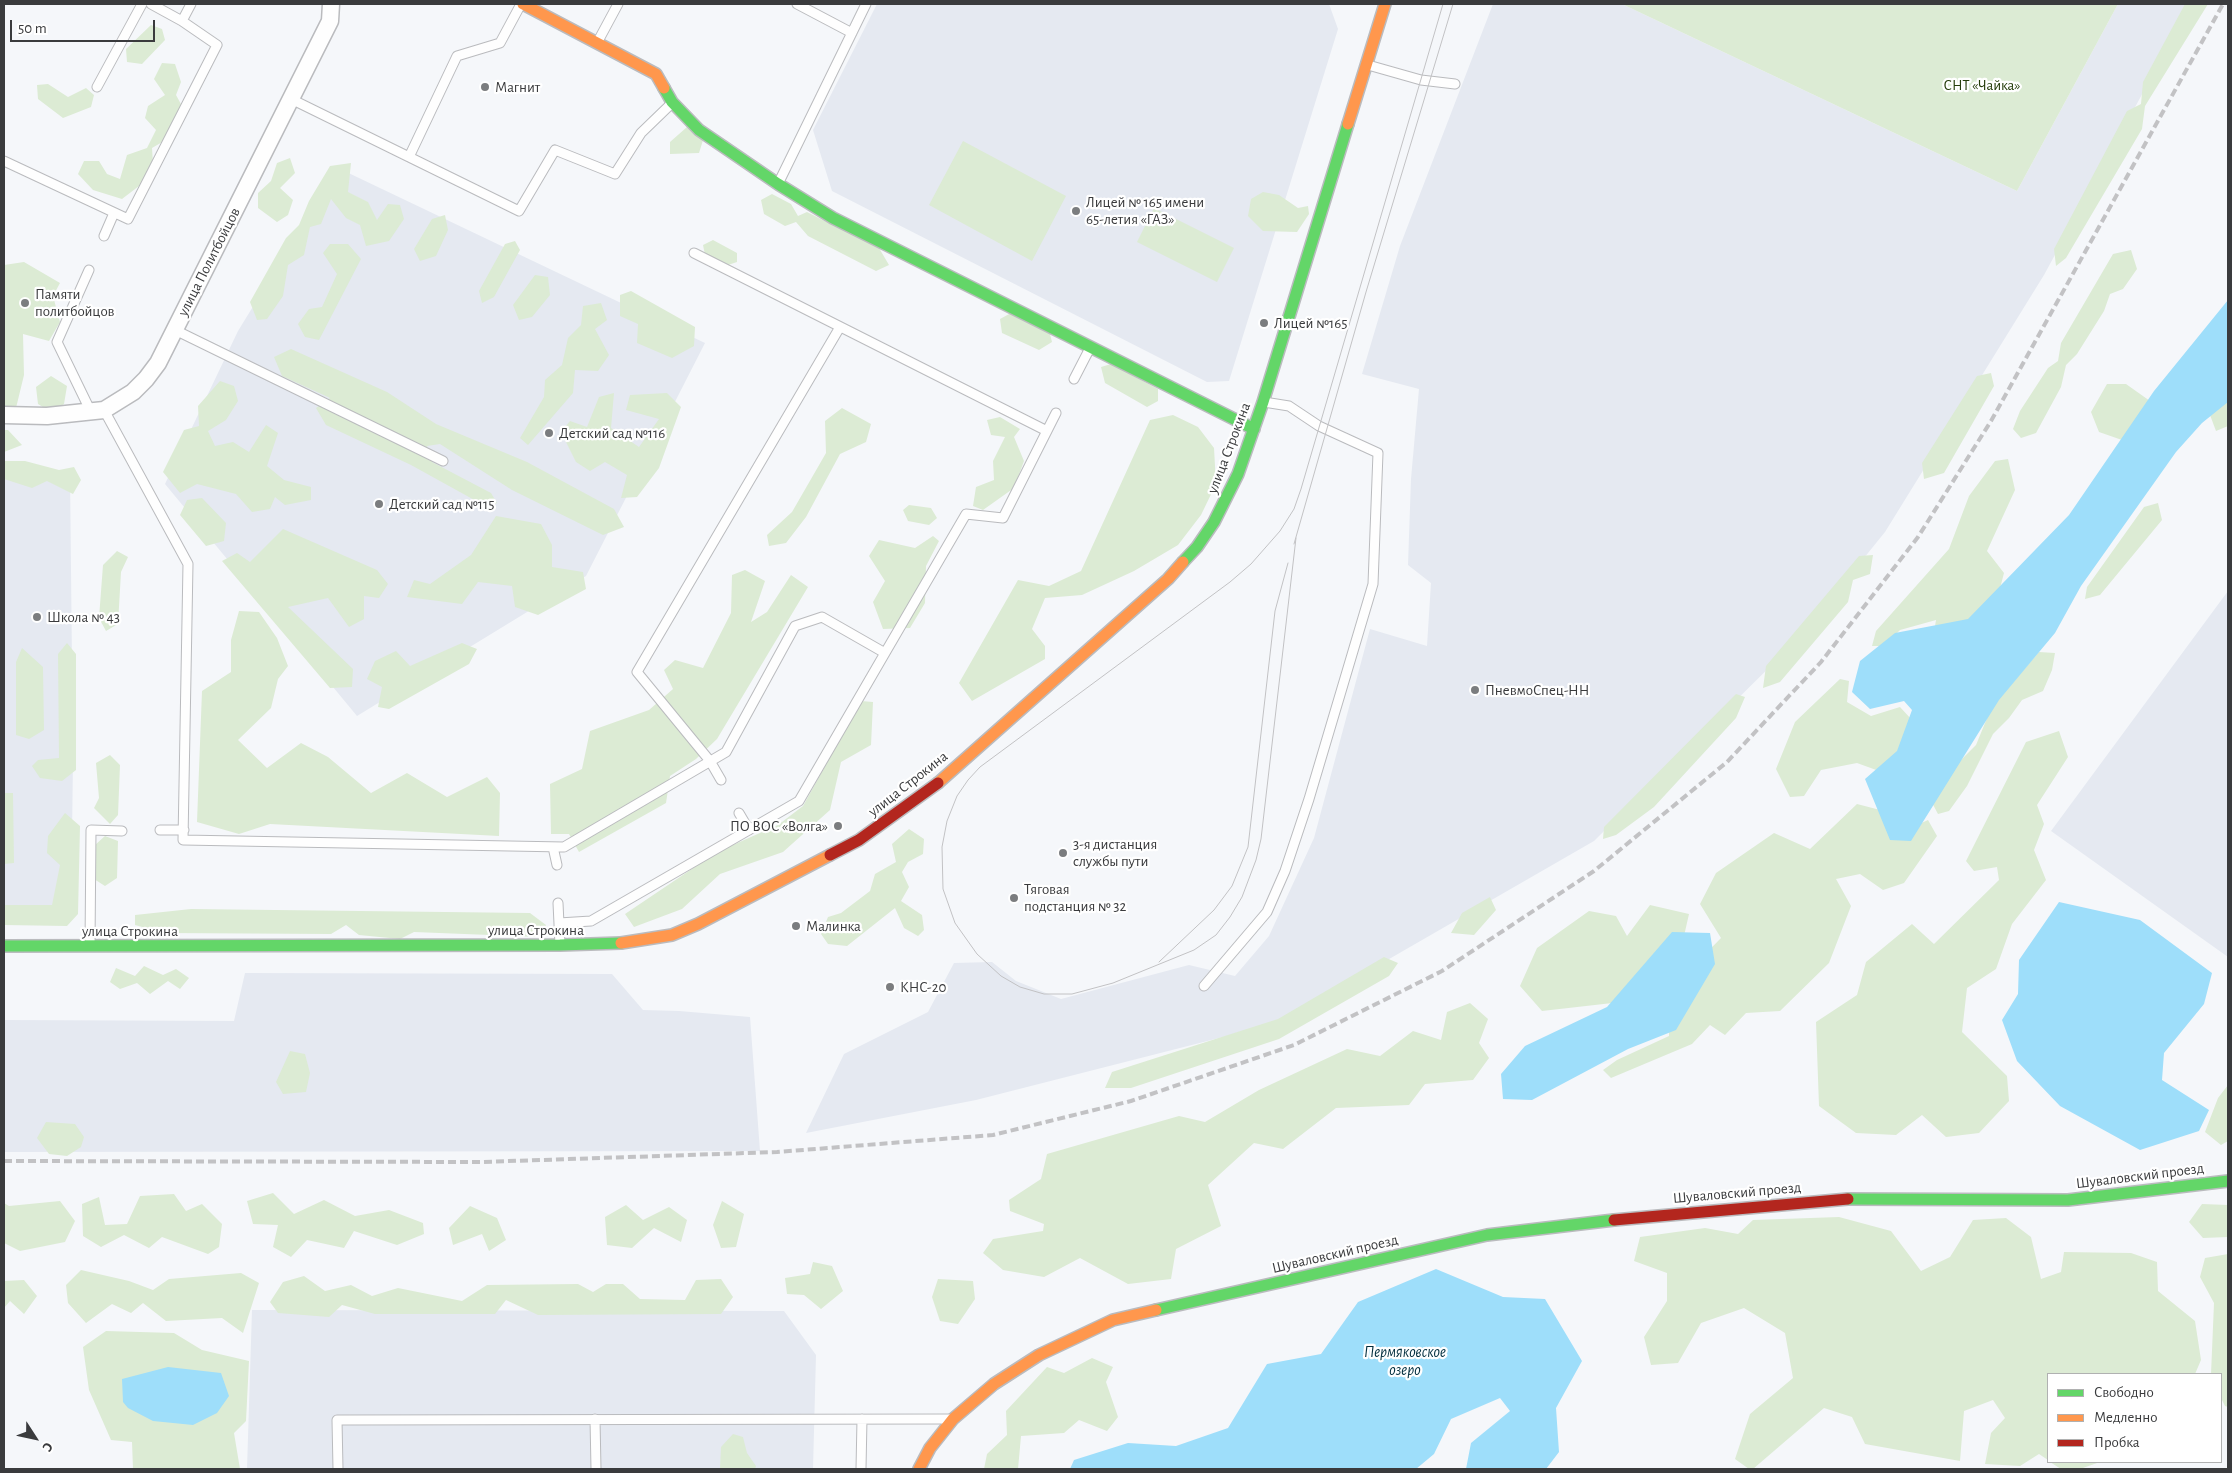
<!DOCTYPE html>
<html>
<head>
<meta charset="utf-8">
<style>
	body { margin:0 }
	#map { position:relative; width:2232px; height:1473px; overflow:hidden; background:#f5f7fa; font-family:"Alegreya Sans",sans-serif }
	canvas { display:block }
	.frame { position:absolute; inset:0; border:5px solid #3a3b3d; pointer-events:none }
	.legend { position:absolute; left:2047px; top:1373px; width:175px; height:90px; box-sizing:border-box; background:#fff; border:1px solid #b0b1b1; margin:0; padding:6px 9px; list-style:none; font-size:15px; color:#3a3b3d }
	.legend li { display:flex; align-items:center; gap:10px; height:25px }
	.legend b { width:25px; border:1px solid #b0b1b1 }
	.north { position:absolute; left:10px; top:1413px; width:50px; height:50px; -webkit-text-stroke:4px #fff; paint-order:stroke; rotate:125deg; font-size:14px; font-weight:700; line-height:20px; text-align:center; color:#3a3b3d }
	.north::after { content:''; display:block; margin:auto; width:18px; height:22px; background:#3a3b3d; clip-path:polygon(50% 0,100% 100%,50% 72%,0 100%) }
	.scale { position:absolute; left:10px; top:20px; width:145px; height:22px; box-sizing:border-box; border:2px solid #3a3b3d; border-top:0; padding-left:6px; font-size:15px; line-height:18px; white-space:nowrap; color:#3a3b3d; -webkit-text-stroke:4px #fff; paint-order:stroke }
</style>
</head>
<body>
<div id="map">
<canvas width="2232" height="1473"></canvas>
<div class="frame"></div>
<ul class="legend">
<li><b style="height:6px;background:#63d668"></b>Свободно</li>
<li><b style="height:6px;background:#ff974d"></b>Медленно</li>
<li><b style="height:6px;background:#b3261e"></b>Пробка</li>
</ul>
<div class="north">С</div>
<div class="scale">50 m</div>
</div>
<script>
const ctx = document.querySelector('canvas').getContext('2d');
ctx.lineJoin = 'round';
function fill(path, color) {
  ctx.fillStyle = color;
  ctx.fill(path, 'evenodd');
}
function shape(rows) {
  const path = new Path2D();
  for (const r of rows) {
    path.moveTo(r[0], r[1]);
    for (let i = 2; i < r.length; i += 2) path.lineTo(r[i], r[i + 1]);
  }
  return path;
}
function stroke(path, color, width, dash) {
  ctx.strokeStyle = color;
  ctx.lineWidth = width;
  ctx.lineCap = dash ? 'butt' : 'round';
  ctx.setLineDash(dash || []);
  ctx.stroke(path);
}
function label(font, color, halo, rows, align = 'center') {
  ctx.font = font + ' "Alegreya Sans",sans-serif';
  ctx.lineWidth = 4.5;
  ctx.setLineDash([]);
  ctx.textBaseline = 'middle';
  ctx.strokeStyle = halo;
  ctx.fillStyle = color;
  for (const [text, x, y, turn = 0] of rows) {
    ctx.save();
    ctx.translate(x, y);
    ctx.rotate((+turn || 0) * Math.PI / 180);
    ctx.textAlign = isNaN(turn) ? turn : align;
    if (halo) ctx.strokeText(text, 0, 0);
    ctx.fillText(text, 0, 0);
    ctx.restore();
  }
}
fill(shape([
	[877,4,1329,4,1338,29,1229,381,1207,382,832,191,813,130],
	[1493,4,1622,4,2017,191,2118,4,2191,4,2044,275,1885,532,1800,637,1594,841,1278,1023,976,1100,806,1133,844,1054,928,1012,954,963,992,962,1016,981,1061,999,1189,965,1235,976,1269,936,1314,838,1370,629,1427,646,1431,583,1408,565,1411,479,1419,389,1362,374,1400,246],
	[338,168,705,343,586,576,357,716,165,484,238,331],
	[4,464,70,474,73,759,71,916,4,916],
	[2228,591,2228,957,2051,831],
	[245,973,612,974,643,1010,679,1011,750,1017,760,1151,4,1152,4,1020,234,1021],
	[252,1310,784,1311,816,1355,813,1469,247,1469]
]), '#e5e9f1');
fill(shape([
	[1622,4,2118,4,2017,191],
	[2185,4,2208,4,2145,106,2142,129,2066,258,2056,266,2054,249,2127,111,2141,104,2143,82],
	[151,25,162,29,165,40,142,64,127,62,126,49],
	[162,63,175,64,181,82,176,95,182,106,164,141,152,148,153,164,139,186,122,199,93,190,78,174,84,161,99,161,107,174,120,179,127,155,147,148,156,130,145,118,148,106,165,95,154,79],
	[48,84,68,97,86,88,94,95,91,107,63,118,38,99,37,85],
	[687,127,704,137,699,153,670,154,670,142],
	[963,141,1066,196,1032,261,929,205],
	[290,158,295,173,280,188,293,200,288,215,277,222,258,208,258,193,271,181,277,163],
	[351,163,348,192,368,202,377,220,388,204,400,205,404,219,389,241,366,246,360,225,346,218,331,199,321,224,310,227,304,255,288,265,283,296,267,319,257,320,250,302,286,238,299,225,309,201,330,166],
	[1263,192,1279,195,1298,208,1308,206,1309,214,1297,232,1263,231,1248,216,1251,199],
	[772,194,791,204,798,216,807,212,879,248,889,265,876,271,808,236,796,222,785,226,764,214,761,200],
	[1154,208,1234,248,1217,282,1137,242],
	[445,215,448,230,436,256,420,261,414,249,432,219],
	[713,240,737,253,737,262,725,266,705,255,703,245],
	[515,241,520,250,494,297,482,303,479,291,505,244],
	[330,244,348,244,361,259,319,340,305,337,298,324,309,309,322,307,337,274,323,253],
	[2131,250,2137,269,2123,289,2110,294,2104,311,2077,354,2066,365,2061,387,2036,433,2021,438,2013,429,2020,411,2048,368,2058,361,2061,343,2113,254],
	[24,262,60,283,53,296,60,322,49,341,23,334,24,375,16,408,4,411,4,265],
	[535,275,548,277,550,295,532,317,519,320,513,305],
	[631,291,695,327,694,346,672,358,637,343,638,324,620,316,620,295],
	[601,303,607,320,595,329,609,355,598,371,575,370,573,393,528,445,520,438,544,397,545,380,562,365,568,338,581,325,583,306],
	[1011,313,1049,330,1052,342,1039,350,1002,333,1000,319],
	[291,349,387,392,436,424,527,462,614,509,624,527,603,535,512,490,440,444,427,446,432,462,491,493,497,503,487,507,411,465,326,425,316,408,330,398,282,376,274,357],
	[1111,364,1158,389,1158,401,1147,407,1105,383,1101,367],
	[1991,373,1994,386,1944,473,1924,479,1922,463,1977,376],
	[51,376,67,386,64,404,51,412,38,404,36,387],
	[220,381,234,386,238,401,226,420,208,431,215,446,233,442,249,452,266,425,278,433,267,466,284,480,311,487,311,500,285,505,275,497,270,509,252,512,236,494,197,484,180,493,163,472,184,430,199,426,198,406],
	[2107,384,2126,384,2150,401,2122,440,2099,432,2091,412],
	[614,393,611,428,639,447,659,419,626,410,630,395,667,393,681,407,659,468,637,497,621,498,627,475,605,462,590,471,576,462,561,432,570,421,587,427,599,397],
	[2228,395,2228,426,2216,431,2210,415],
	[842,408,871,424,866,442,840,454,806,517,786,543,769,546,767,535,792,512,826,453,825,421],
	[1173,415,1198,427,1214,448,1216,484,1201,515,1178,545,1134,571,1082,595,1045,598,1032,629,1045,646,1045,659,972,701,959,683,1018,580,1049,586,1081,571,1150,420],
	[1000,417,1020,429,1014,437,1024,461,1014,488,983,510,973,506,976,487,994,480,993,461,1005,437,991,435,987,420],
	[4,430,8,430,22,445,4,452],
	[2008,459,2015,490,1987,551,2004,573,1997,600,1960,644,1933,638,1936,620,1900,630,1884,646,1872,646,1876,631,1949,549,1969,496,1995,461],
	[25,461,59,470,74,467,81,480,73,494,47,481,32,488,4,479,4,461],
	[202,498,226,523,224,541,206,546,180,515,187,500],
	[2158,503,2162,520,2100,595,2085,599,2087,587,2144,507],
	[909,505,931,508,937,518,929,525,908,521,903,510],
	[496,516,541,524,552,545,552,567,583,572,586,589,538,615,515,607,512,586,478,582,462,604,407,597,414,580,430,584,471,555],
	[283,529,377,570,388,584,379,598,364,596,364,619,349,627,328,598,288,607,353,669,352,687,330,688,222,561,237,553,250,562],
	[933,536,939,541,926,566,925,603,910,628,883,629,873,602,885,581,869,556,879,540,915,548],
	[117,551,128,557,121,572,118,624,106,631,99,618,103,565],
	[1873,555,1870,574,1853,580,1848,602,1780,682,1763,688,1766,666,1859,556],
	[745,570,765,581,751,622,767,612,791,575,808,587,717,739,696,759,670,776,666,803,579,852,569,834,551,834,550,784,582,769,590,731,649,710,673,689,664,670,675,660,703,668,731,613,732,575],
	[239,611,259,612,277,638,288,666,278,679,271,708,238,740,267,768,301,743,328,757,371,793,407,773,447,797,487,777,500,793,499,836,270,824,239,834,197,822,202,691,231,672,231,640],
	[67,643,76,654,76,770,62,781,40,778,32,766,38,760,59,758,58,654],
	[462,643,477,649,469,664,389,709,378,707,382,687,367,679,375,661,396,651,410,666],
	[22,648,43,667,44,730,29,739,16,735,16,662],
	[2039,652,2055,653,2052,670,2043,691,2022,700,2009,718,1993,734,1967,786,1949,811,1938,814,1930,799,1943,778,1976,745,1992,706],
	[1840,679,1849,681,1847,702,1871,716,1900,707,1912,720,1902,750,1879,771,1857,763,1821,770,1804,796,1790,797,1776,769,1795,722],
	[1736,694,1745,697,1736,718,1654,807,1616,835,1603,839,1604,827],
	[861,701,873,702,871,745,841,762,830,810,783,852,720,874,682,909,634,927,625,914,717,852,778,825,803,806],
	[2059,731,2068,757,2037,805,2044,824,2034,850,2046,880,2012,924,1996,969,1967,988,1962,1032,2007,1076,2009,1101,1979,1133,1946,1137,1922,1115,1896,1135,1856,1133,1819,1106,1816,1022,1857,995,1866,962,1912,924,1934,944,1999,880,1997,867,1974,871,1966,861,2026,742],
	[110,755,120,765,118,815,110,824,94,808,99,798,96,763],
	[4,793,13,793,14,863,4,864],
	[1857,804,1884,811,1900,833,1928,820,1937,836,1904,883,1883,890,1860,874,1836,879,1851,906,1829,963,1780,1011,1746,1013,1725,1035,1710,1025,1692,1044,1611,1078,1603,1070,1617,1060,1669,1036,1669,991,1721,938,1700,904,1716,873,1774,833,1810,849],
	[65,813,80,826,78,914,67,926,4,925,4,905,52,905,60,865,47,853,48,836],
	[909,829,924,839,923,854,908,862,902,872,909,887,901,901,922,915,924,930,918,936,904,928,895,908,847,946,828,944,821,934,828,917,841,913,870,891,875,874,896,862,892,844],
	[105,836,118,841,117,878,105,886,94,879,95,845],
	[1490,897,1496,910,1474,935,1451,933,1462,913],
	[1650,905,1689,914,1679,958,1630,1001,1542,1011,1520,986,1537,948,1589,911,1616,916,1627,936],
	[191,909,530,913,546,925,540,937,414,932,400,939,359,935,346,925,331,934,164,933,135,925,135,915],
	[1384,957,1398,963,1389,976,1279,1039,1131,1088,1105,1088,1112,1072,1278,1019],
	[144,966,163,975,176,969,189,978,180,989,168,981,150,994,137,983,120,989,110,982,116,968,135,976],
	[1470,1003,1488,1019,1479,1043,1489,1058,1473,1080,1425,1084,1409,1105,1336,1108,1283,1149,1254,1143,1208,1185,1221,1226,1176,1249,1171,1279,1128,1284,1080,1258,1044,1277,1003,1270,983,1253,993,1239,1043,1231,1044,1224,1010,1211,1009,1200,1041,1179,1047,1154,1179,1116,1205,1122,1259,1090,1347,1049,1380,1056,1413,1031,1441,1040,1447,1012],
	[290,1051,305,1054,310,1073,306,1092,283,1094,276,1082],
	[2228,1085,2228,1141,2221,1145,2205,1132,2218,1098],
	[46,1122,75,1124,84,1137,81,1147,67,1156,49,1154,37,1138],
	[273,1193,294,1214,324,1200,355,1216,389,1210,423,1223,424,1234,397,1245,354,1231,344,1248,307,1240,291,1257,273,1247,278,1225,253,1224,247,1201],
	[174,1194,186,1211,202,1204,222,1224,219,1247,208,1254,162,1237,149,1248,124,1235,101,1247,83,1236,82,1204,99,1197,105,1225,127,1224,140,1196],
	[60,1201,75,1221,65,1242,20,1251,4,1243,4,1203,9,1206],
	[722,1201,744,1214,736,1247,721,1248,713,1225],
	[2202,1204,2228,1205,2228,1237,2203,1238,2189,1222],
	[626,1205,643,1220,669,1207,687,1220,681,1242,654,1228,632,1248,607,1245,605,1217],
	[470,1206,497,1218,506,1240,489,1251,482,1234,453,1245,449,1228],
	[1839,1217,1891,1231,1921,1271,1950,1257,1973,1220,2006,1218,2031,1237,2041,1279,2061,1272,2064,1252,2131,1253,2157,1262,2158,1291,2195,1321,2201,1360,2195,1374,2048,1374,2048,1460,2039,1454,2020,1466,1985,1464,1991,1433,2005,1418,1993,1400,1964,1411,1960,1461,1865,1444,1852,1417,1824,1408,1753,1469,1749,1469,1735,1459,1750,1414,1793,1378,1785,1333,1744,1308,1701,1323,1678,1363,1651,1365,1644,1337,1667,1301,1667,1273,1634,1261,1640,1237,1705,1228,1738,1234,1753,1220],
	[2228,1254,2228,1407,2225,1406,2221,1398,2221,1374,2211,1374,2214,1303,2200,1277,2205,1258],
	[813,1262,832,1266,843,1291,821,1309,804,1295,787,1294,785,1278,810,1274],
	[81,1270,129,1281,153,1290,169,1279,241,1273,259,1283,243,1333,222,1318,166,1321,143,1303,131,1313,112,1304,86,1323,68,1303,66,1285],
	[304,1276,325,1291,351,1285,372,1296,398,1288,462,1301,487,1285,578,1284,593,1292,606,1284,623,1284,640,1299,685,1300,696,1280,721,1279,733,1297,721,1314,538,1315,506,1300,495,1314,375,1314,342,1305,329,1317,278,1313,270,1302,283,1282],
	[938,1279,973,1281,975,1299,958,1324,940,1321,932,1297],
	[24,1280,37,1296,24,1314,10,1301,4,1308,4,1281],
	[106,1331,174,1333,202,1350,249,1361,246,1421,234,1433,240,1469,133,1469,132,1442,111,1440,89,1390,83,1347],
	[1092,1358,1113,1367,1106,1382,1118,1417,1107,1431,1079,1420,1064,1433,1021,1436,1018,1469,984,1469,987,1454,1007,1435,1006,1411,1047,1367,1064,1373],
	[733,1434,743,1437,747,1453,756,1466,755,1469,720,1469,721,1447],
	[2050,1462,2100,1462,2080,1469,2061,1469]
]), '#dcebd4');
fill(shape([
	[2228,300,2228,402,2202,423,2176,452,2081,586,2055,633,1999,700,1911,841,1890,840,1865,779,1897,751,1912,710,1904,701,1870,709,1852,692,1860,661,1895,633,1968,619,2069,515,2154,391],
	[2059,902,2140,920,2212,973,2204,1004,2164,1053,2162,1080,2209,1110,2199,1131,2140,1150,2060,1106,2017,1061,2002,1020,2018,994,2019,960],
	[1672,932,1710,933,1715,964,1676,1030,1628,1049,1532,1100,1503,1099,1501,1074,1525,1046,1607,1007],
	[1436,1269,1503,1297,1545,1299,1582,1361,1556,1408,1559,1452,1546,1469,1466,1469,1471,1443,1510,1411,1500,1398,1451,1419,1434,1454,1416,1469,1070,1469,1074,1460,1128,1443,1176,1446,1228,1428,1267,1364,1321,1354,1358,1302],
	[168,1367,221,1373,229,1396,217,1413,193,1425,153,1421,128,1408,123,1402,122,1379]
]), '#9edefa');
const lane = shape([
	[151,4,182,21],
	[797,4,852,33],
	[597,43,618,4],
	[1368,65,1421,80,1455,84],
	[97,87,142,4],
	[291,99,519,211,555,150,615,174,641,133,671,104],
	[409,157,457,56,500,43,521,4],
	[4,161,128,219,217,45,182,21,191,4],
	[778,184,866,4],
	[104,236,114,213],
	[694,253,1047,431],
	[89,270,57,342,91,412],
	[175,330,443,461],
	[1074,379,1090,348],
	[104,410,188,564,183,840,564,847,726,752,795,626,822,617,885,653,799,801,591,921,559,923],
	[885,653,966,514,1003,518,1056,413],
	[721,780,710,761,637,672,840,327],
	[739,813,749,830],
	[160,830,184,830],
	[553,847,557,865],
	[558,903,560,945],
	[90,946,91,830,122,831],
	[1204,986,1267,912,1285,871,1309,799,1373,584,1378,453,1319,426,1289,406,1264,402],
	[595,1419,596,1469],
	[338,1469,337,1420,949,1419],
	[861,1469,862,1419]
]);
const street = shape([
	[4,415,47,416,104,410,133,392,146,379,158,363,330,21,331,4]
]);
const fast = shape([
	[664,88,672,102,699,130,778,184,833,218,1254,429],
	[1183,562,1197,547,1214,522,1238,474,1263,402,1348,124],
	[4,946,560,945,621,943],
	[1848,1199,2068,1200,2228,1181],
	[1156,1310,1487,1235,1614,1220]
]);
const slow = shape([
	[523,4,656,74,664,88],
	[1348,124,1385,4],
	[938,783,1168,579,1183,562],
	[621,943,672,935,698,924,830,855],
	[919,1469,930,1448,953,1419,994,1384,1039,1355,1113,1320,1156,1310]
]);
const jam = shape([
	[830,855,859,840,938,783],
	[1614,1220,1848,1199]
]);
stroke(lane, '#babbbe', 11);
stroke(street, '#babbbe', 19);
stroke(fast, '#babbbe', 14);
stroke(slow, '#babbbe', 14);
stroke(jam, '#babbbe', 14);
stroke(lane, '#fefefe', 9);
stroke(street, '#fefefe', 16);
stroke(fast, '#63d668', 11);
stroke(slow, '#ff974d', 11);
stroke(jam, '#b3261e', 11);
stroke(shape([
	[1296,538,1261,839,1256,860,1242,897,1230,917,1216,935,1194,950,1113,983,1072,994,1044,994,1020,987,1001,976,977,954,955,923,943,889,942,847,947,821,957,796,968,780,980,767,1230,582,1251,564,1280,531,1294,509,1301,489,1443,4],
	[1294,544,1366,292,1453,4],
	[1159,962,1214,910,1232,886,1248,847,1275,611,1288,563]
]), '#c2c2c4', 1);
stroke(shape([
	[4,1161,482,1162,777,1152,993,1135,1131,1101,1294,1045,1442,971,1594,871,1727,762,1821,662,1918,537,1991,421,2223,4]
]), '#c2c2c4', 4, [8, 4]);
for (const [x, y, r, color] of [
	[485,87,5,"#7b7d7f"],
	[1076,211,5,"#7b7d7f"],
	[25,303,5,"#7b7d7f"],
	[1264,323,5,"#7b7d7f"],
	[549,433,5,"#7b7d7f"],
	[379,504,5,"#7b7d7f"],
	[37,617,5,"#7b7d7f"],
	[1475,690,5,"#7b7d7f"],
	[838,826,5,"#7b7d7f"],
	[1063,853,5,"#7b7d7f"],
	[1014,898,5,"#7b7d7f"],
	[796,926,5,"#7b7d7f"],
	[890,987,5,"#7b7d7f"]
]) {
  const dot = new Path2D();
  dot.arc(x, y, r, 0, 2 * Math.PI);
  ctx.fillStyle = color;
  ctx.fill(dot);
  stroke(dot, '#fff', 2);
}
label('15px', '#243c0a', '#fff', [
	["СНТ «Чайка»",1982,85]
]);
label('15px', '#3a3b3d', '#fff', [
	["Магнит",495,87],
	["Лицей № 165 имени",1086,202],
	["65-летия «ГАЗ»",1086,219],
	["Памяти",35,294],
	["политбойцов",35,311],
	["Лицей №165",1274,323],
	["Детский сад №116",559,433],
	["Детский сад №115",389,504],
	["Школа № 43",47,617],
	["ПневмоСпец-НН",1485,690],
	["ПО ВОС «Волга»",828,826,"right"],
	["3-я дистанция",1073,844],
	["службы пути",1073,861],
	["Тяговая",1024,889],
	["подстанция № 32",1024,906],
	["Малинка",806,926],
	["КНС-20",900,987]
], 'left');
label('15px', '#3a3b3d', '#fff', [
	["улица Политбойцов",209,262,-63],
	["улица Строкина",1229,448,-69],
	["улица Строкина",908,784,-38],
	["улица Строкина",536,930],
	["улица Строкина",130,931],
	["Шуваловский проезд",2140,1176,-7],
	["Шуваловский проезд",1737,1193,-5],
	["Шуваловский проезд",1335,1254,-13]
]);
label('italic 16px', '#022e3e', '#fff', [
	["Пермяковское",1405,1352],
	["озеро",1405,1370]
]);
</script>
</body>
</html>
